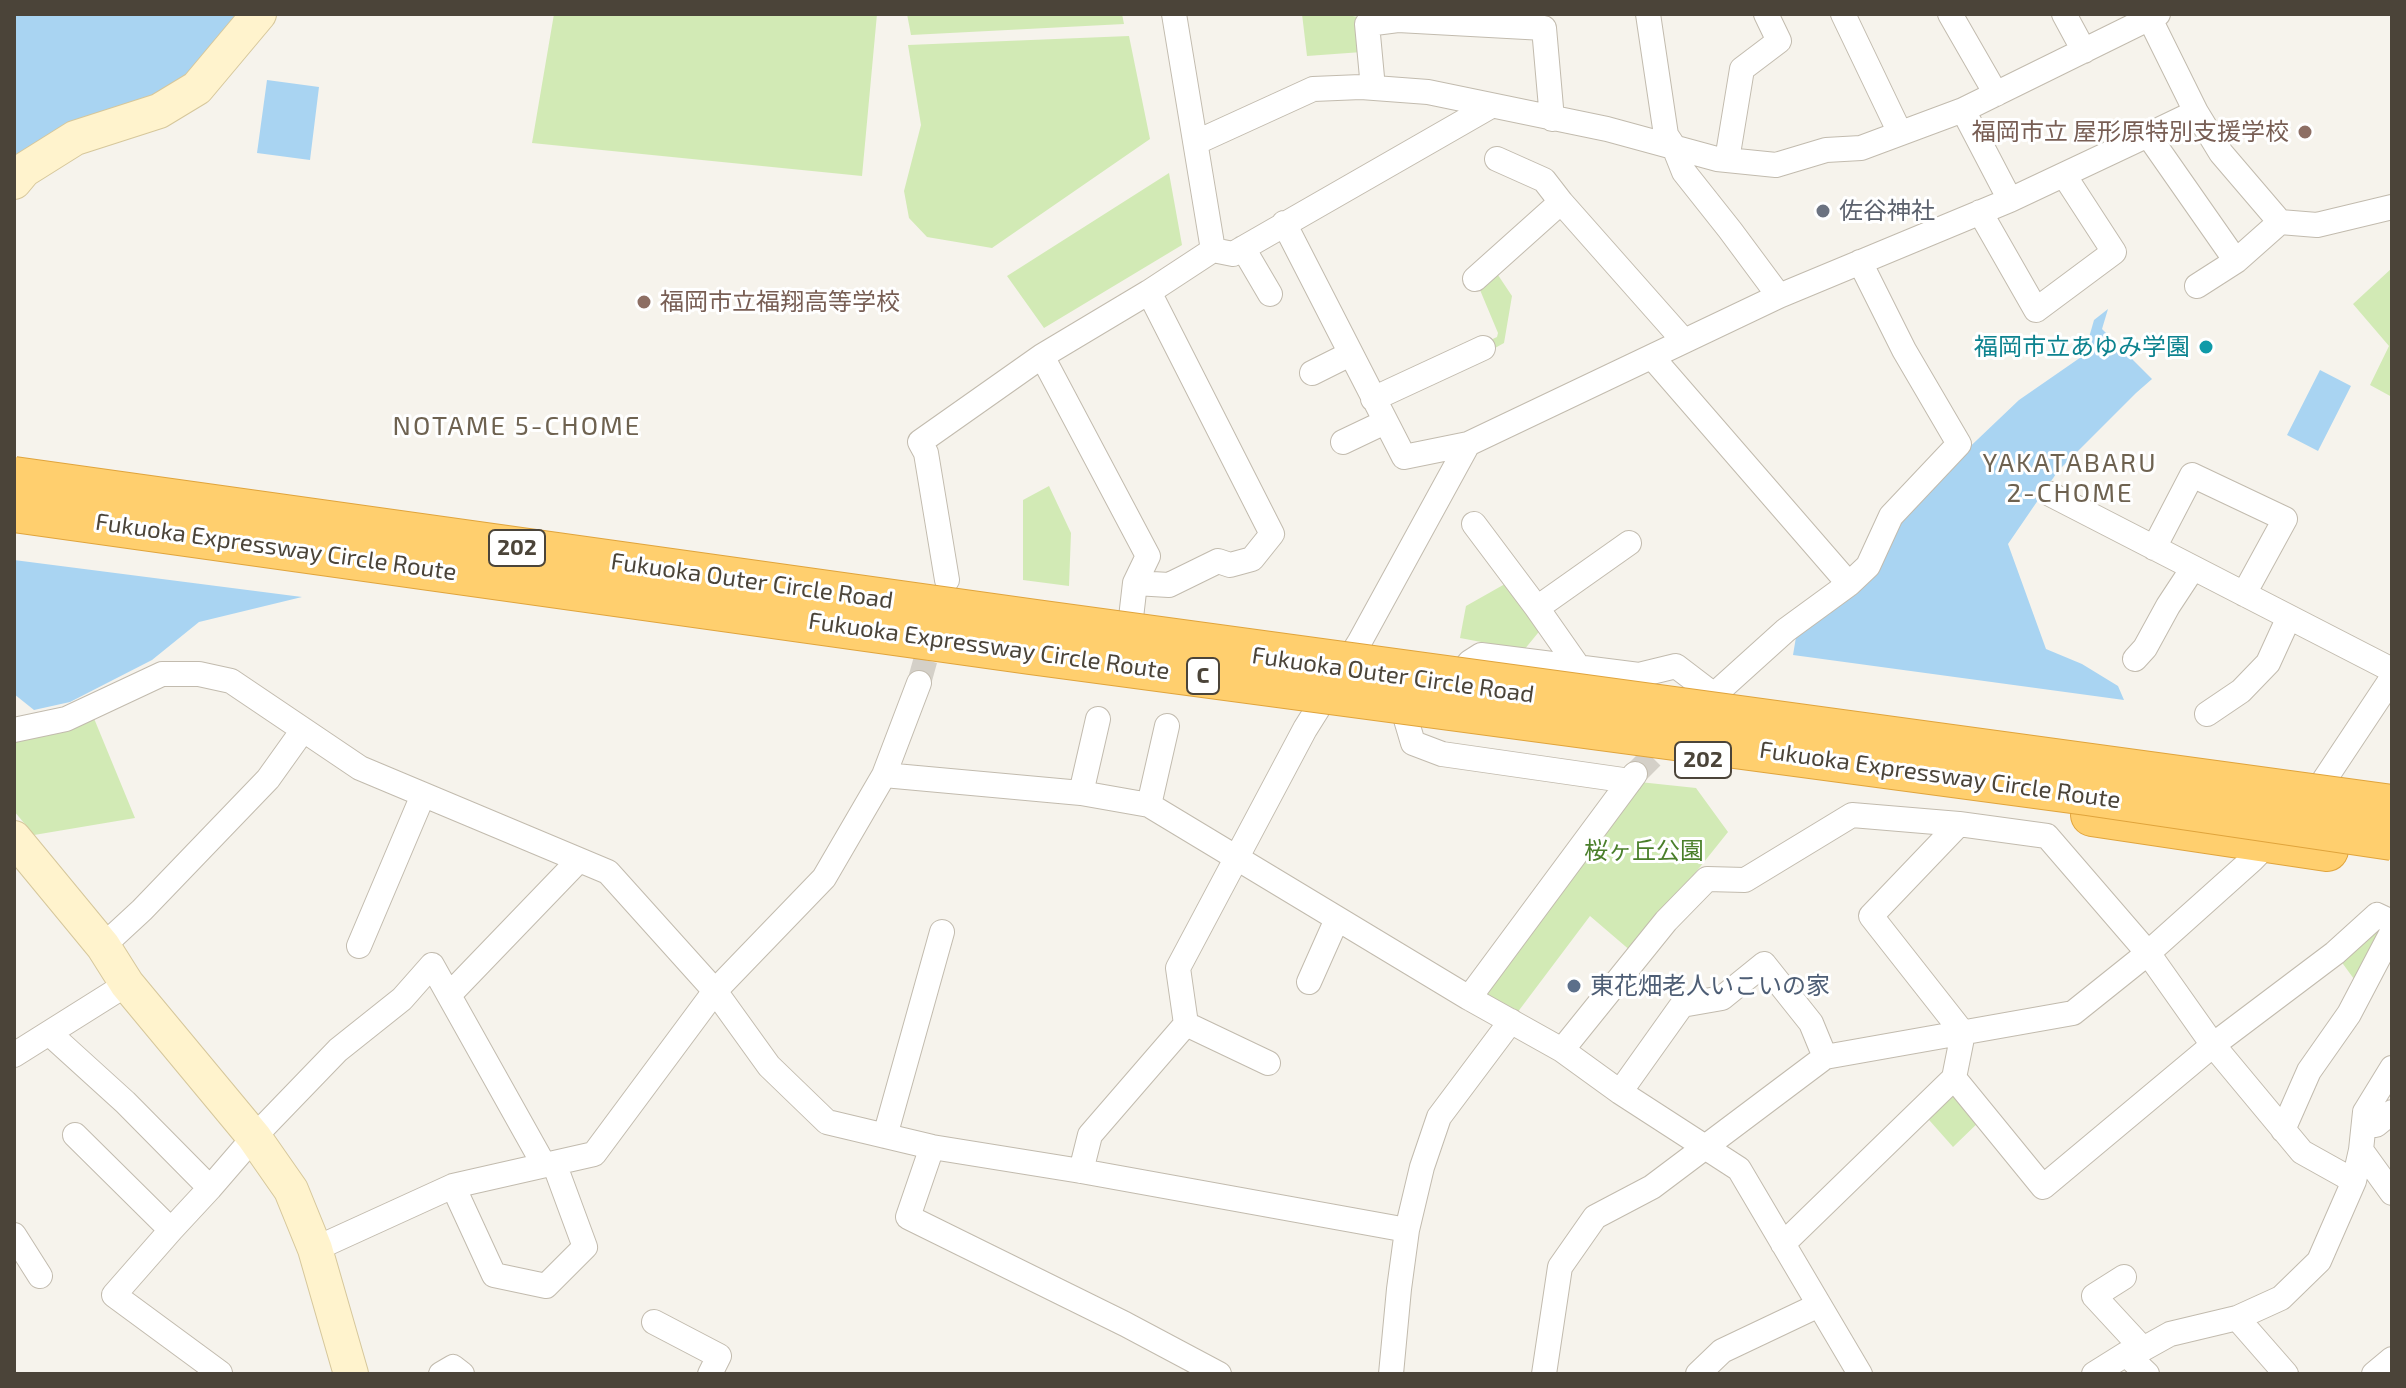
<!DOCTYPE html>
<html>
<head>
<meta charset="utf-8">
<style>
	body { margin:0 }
	#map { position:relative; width:2406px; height:1388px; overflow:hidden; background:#f6f3ec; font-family:"Exo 2",sans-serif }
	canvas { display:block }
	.frame { position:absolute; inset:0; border:16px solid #4b4439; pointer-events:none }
</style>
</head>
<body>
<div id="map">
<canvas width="2406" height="1388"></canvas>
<div class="frame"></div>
</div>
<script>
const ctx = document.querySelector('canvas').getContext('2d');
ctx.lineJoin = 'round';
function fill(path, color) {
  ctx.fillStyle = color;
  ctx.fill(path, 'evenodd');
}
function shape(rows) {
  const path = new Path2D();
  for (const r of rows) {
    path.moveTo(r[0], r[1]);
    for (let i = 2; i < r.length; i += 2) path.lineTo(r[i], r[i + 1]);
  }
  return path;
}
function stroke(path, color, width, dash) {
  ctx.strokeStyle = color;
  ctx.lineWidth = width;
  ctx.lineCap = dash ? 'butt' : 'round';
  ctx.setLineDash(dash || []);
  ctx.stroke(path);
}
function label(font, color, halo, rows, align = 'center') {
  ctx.font = font + ' "Exo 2","Noto Sans JP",sans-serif';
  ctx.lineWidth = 6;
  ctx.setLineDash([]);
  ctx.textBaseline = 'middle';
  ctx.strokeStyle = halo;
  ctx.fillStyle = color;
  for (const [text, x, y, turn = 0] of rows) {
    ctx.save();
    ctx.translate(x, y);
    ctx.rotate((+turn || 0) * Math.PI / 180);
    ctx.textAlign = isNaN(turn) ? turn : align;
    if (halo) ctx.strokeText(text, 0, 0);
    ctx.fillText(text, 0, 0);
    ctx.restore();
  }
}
fill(shape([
	[554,14,877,14,862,176,532,143],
	[907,14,1122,14,1124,24,911,35],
	[1302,14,1341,14,1358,17,1362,52,1307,56],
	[1129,36,1150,139,992,248,927,237,909,218,904,191,921,125,908,45],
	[1169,173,1182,245,1044,328,1007,276],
	[2392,268,2392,397,2370,385,2389,346,2353,304],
	[1496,272,1512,296,1504,343,1486,353,1482,344,1497,337,1498,333,1480,290],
	[1049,486,1071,533,1069,586,1023,580,1023,500],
	[1512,580,1542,628,1524,650,1460,638,1466,606],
	[93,716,135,818,34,835,14,811,14,738],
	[1630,781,1696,788,1728,832,1632,952,1590,916,1511,1021,1469,998],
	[2392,922,2362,990,2335,953],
	[1954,1081,1983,1118,1953,1147,1922,1112]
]), '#d2eab5');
fill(shape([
	[14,14,244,14,195,67,146,106,14,162],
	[267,80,319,87,310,160,257,153],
	[2108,309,2102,329,2152,379,2136,393,2058,471,2008,544,2046,649,2082,664,2118,686,2124,700,1793,655,1797,631,1894,519,2019,400,2084,355,2094,320],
	[2320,370,2351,386,2318,451,2287,435],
	[14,560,302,597,199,622,152,660,70,702,34,710,14,694]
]), '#a9d4f2');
stroke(shape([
	[919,683,934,629],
	[1635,774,1676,733]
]), '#d4d0c8', 24, [24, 12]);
const street = shape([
	[1397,14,1398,20,1544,28,1552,119],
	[1648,14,1666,135,1674,147,1684,172,1730,230,1779,296,2010,200,1963,110],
	[1843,14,1900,133],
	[1950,14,1996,94],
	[2064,14,2084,51],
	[2150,19,2196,112,2221,153,2280,222,2317,225,2392,207],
	[1373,88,1367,24,1398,20],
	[2148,135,2196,112],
	[1197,142,1313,89,1361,87,1428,92,1607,129,1717,159,1776,165,1826,150,1861,148,1963,110,2158,14],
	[1497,159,1544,180,1561,202],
	[1727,160,1742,69,1779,41,1766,14],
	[2010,200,2148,135,2236,261],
	[1980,212,2036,310,2114,252,2064,175],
	[1243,248,1270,294],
	[1213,250,1233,254,1491,106],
	[1475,279,1561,202,1684,341],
	[2197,286,2236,261,2280,222],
	[1042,356,1148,556,1135,583,1129,635],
	[1312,373,1350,354],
	[1373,399,1483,348],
	[1343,442,1385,422],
	[1468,444,1779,296],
	[2050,494,2392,670],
	[1474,524,1537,608],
	[2154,548,2192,475,2285,519,2244,594],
	[947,580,926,453,920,442,1042,356,1149,292,1213,250,1174,14],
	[1135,583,1169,585,1218,561,1230,565,1252,559,1272,534,1149,292],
	[1849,584,1868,566,1891,516,1959,444,1904,350,1860,262],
	[2135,659,2145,648,2168,606,2193,568],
	[1579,668,1537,608,1629,543],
	[1452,683,1470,662,1481,655,1639,675,1676,666,1714,695,1786,630,1849,584,1652,357],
	[2207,714,2241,691,2268,663,2289,617],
	[1405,716,1413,743,1442,754,1630,781],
	[14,730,66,719,162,674,199,674,231,681,360,768,608,872,715,991,769,1066,827,1122,932,1147,1081,1171,1407,1230],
	[884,775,919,683],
	[1081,793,1098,719],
	[2309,803,2392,678],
	[1149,805,1167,726],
	[1959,824,1871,916,1963,1033,1954,1078,2043,1187,2213,1045,2335,953,2377,915,2392,922],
	[103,946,142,910,268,779,303,730],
	[359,946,423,795],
	[1309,982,1337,919],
	[127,984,49,1033,125,1102,210,1188,254,1137,338,1050,402,999,432,965,544,1165],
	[449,995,579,860],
	[1469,998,1635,774],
	[1186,1024,1268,1063],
	[1562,1050,1666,921,1707,879,1745,880,1852,815,1959,824,2047,836,2148,953,2213,1045,2302,1152,2354,1181],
	[14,1055,49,1033],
	[1620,1092,1682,1005,1722,998,1764,964,1811,1023,1825,1057],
	[2365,1112,2376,1125,2392,1112],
	[2283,1130,2309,1071,2349,1014,2392,932],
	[75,1135,171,1230,210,1188],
	[885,1136,942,932],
	[932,1147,908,1217,1125,1324,1219,1374],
	[2361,1150,2392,1193],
	[1081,1171,1090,1135,1186,1024,1178,968,1305,729,1359,643,1468,444,1404,457,1284,223],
	[453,1186,494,1275,546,1286,585,1247,554,1163],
	[171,1230,114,1295,220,1373],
	[14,1235,40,1276],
	[1783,1244,1954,1078],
	[315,1249,453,1186,594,1154,715,991,824,878,884,775,1081,793,1149,805,1469,998,1562,1050,1620,1092,1739,1169,1860,1374],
	[2124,1277,2094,1296,2143,1349],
	[2237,1318,2286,1374],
	[654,1322,719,1356,710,1374],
	[2126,1354,2147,1374],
	[441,1374,453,1367,462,1374],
	[1391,1374,1399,1289,1407,1230,1422,1167,1439,1117,1511,1021],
	[1544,1374,1560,1267,1595,1217,1652,1187,1825,1057,2073,1013,2148,953,2253,859,2274,837],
	[1698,1374,1722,1351,1819,1305],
	[2094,1374,2126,1354,2143,1349,2170,1334,2237,1318,2281,1298,2319,1261,2354,1181,2361,1150,2365,1112,2392,1068],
	[2374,1374,2392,1359]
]);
const secondary = shape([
	[14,182,24,170,75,138,159,111,197,88,259,14],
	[14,838,103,946,127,984,254,1137,291,1190,315,1249,351,1374]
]);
const highway = shape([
	[2092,815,2327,850]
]);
stroke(street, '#c2bbae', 26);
stroke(secondary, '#d6c79b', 36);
stroke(highway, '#e0a43c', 44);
stroke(street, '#fff', 24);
stroke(secondary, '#fff3cd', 34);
stroke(highway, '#ffcf6e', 42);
const highwayBridge = shape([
	[14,478,1036,621,2392,806],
	[14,511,1030,653,2087,794,2392,839]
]);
stroke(highwayBridge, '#e0a43c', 44, []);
stroke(highwayBridge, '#ffcf6e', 42);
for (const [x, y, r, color] of [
	[2305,132,8,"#8d6e63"],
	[1823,211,8,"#6b7280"],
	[644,302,8,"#8d6e63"],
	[2206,347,8,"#0f9aa8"],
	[1574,986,8,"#5c6f8a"]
]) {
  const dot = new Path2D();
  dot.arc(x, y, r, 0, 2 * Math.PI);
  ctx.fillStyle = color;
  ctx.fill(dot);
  stroke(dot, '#fff', 3);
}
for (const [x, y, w] of [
	[517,548,56],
	[1203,676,32],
	[1703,760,56]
]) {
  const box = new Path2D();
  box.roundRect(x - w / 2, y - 18, w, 36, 6);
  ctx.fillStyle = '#fff';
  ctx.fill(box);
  stroke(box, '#4b4439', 2);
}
label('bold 22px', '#4b4439', null, [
	["202",517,548],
	["C",1203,676],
	["202",1703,760]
]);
label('24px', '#785e54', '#fff', [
	["福岡市立 屋形原特別支援学校",2289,132],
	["福岡市立福翔高等学校",660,302,"left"]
], 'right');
label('24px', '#5b616d', '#fff', [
	["佐谷神社",1839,211]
], 'left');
label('24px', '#0d838f', '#fff', [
	["福岡市立あゆみ学園",2190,347]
], 'right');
label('24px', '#4b4439', '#fff', [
	["Fukuoka Expressway Circle Route",276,547,8],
	["Fukuoka Outer Circle Road",752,581,8],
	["Fukuoka Expressway Circle Route",989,646,8],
	["Fukuoka Outer Circle Road",1393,675,8],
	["Fukuoka Expressway Circle Route",1940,775,8]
]);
label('24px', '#4a7f2a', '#fff', [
	["桜ヶ丘公園",1644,851]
]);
label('24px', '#4e5e75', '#fff', [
	["東花畑老人いこいの家",1590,986]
], 'left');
ctx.letterSpacing = '2px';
label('26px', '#6e6250', '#fff', [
	["NOTAME 5-CHOME",517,426],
	["YAKATABARU",2070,463],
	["2-CHOME",2070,493]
]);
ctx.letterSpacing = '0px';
</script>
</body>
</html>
